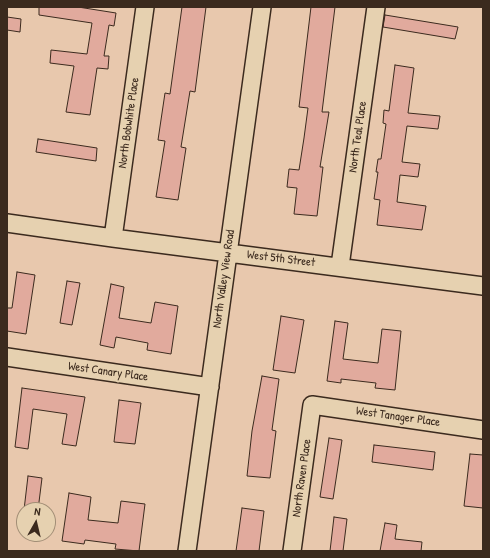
<!DOCTYPE html>
<html>
<head>
<meta charset="utf-8">
<style>
	body { margin:0 }
	#map { position:relative; width:490px; height:558px; overflow:hidden; background:#e8c8ad; font-family:"Patrick Hand",sans-serif }
	canvas { display:block }
	.frame { position:absolute; inset:0; border:8px solid #3b2a1e; pointer-events:none }
	.north { position:absolute; left:16px; top:502px; width:40px; height:40px; box-sizing:border-box; background:#e6d1b0; border:1px solid #a28e76; border-radius:50%; rotate:8deg; font-size:11px; font-weight:700; line-height:16px; text-align:center; color:#3b2a1e }
	.north::after { content:''; display:block; margin:auto; width:14px; height:18px; background:#3b2a1e; clip-path:polygon(50% 0,100% 100%,50% 72%,0 100%) }
</style>
</head>
<body>
<div id="map">
<canvas width="490" height="558"></canvas>
<div class="frame"></div>
<div class="north">N</div>
</div>
<script>
const ctx = document.querySelector('canvas').getContext('2d');
ctx.lineJoin = 'round';
function fill(path, color) {
  ctx.fillStyle = color;
  ctx.fill(path, 'evenodd');
}
function shape(rows) {
  const path = new Path2D();
  for (const r of rows) {
    path.moveTo(r[0], r[1]);
    for (let i = 2; i < r.length; i += 2) path.lineTo(r[i], r[i + 1]);
  }
  return path;
}
function stroke(path, color, width, dash) {
  ctx.strokeStyle = color;
  ctx.lineWidth = width;
  ctx.lineCap = dash ? 'butt' : 'round';
  ctx.setLineDash(dash || []);
  ctx.stroke(path);
}
function label(font, color, halo, rows, align = 'center') {
  ctx.font = font + ' "Patrick Hand",sans-serif';
  ctx.lineWidth = 4;
  ctx.setLineDash([]);
  ctx.textBaseline = 'middle';
  ctx.strokeStyle = halo;
  ctx.fillStyle = color;
  for (const [text, x, y, turn = 0] of rows) {
    ctx.save();
    ctx.translate(x, y);
    ctx.rotate((+turn || 0) * Math.PI / 180);
    ctx.textAlign = isNaN(turn) ? turn : align;
    if (halo) ctx.strokeText(text, 0, 0);
    ctx.fillText(text, 0, 0);
    ctx.restore();
  }
}
const building = shape([
	[39,7,78,7,116,13,114,26,109,25,104,56,109,56,108,69,97,68,90,115,66,112,74,66,50,63,51,50,87,54,92,23,39,15,39,7],
	[182,7,206,7,195,92,190,91,181,147,186,148,178,200,156,197,165,141,158,140,165,93,170,94,182,7],
	[311,7,335,7,322,112,329,112,320,167,323,167,317,216,294,214,297,188,287,187,289,169,299,170,304,138,308,108,299,107,311,7],
	[385,15,458,27,455,39,383,27,385,15],
	[7,17,21,19,20,32,7,30,7,17],
	[395,65,414,68,408,113,440,116,438,129,407,126,402,162,420,164,418,177,400,175,397,202,426,206,422,230,377,225,380,200,374,199,378,172,376,172,378,159,381,159,386,124,383,123,384,110,389,111,395,65],
	[38,139,97,148,96,161,36,152,38,139],
	[17,272,35,275,26,334,7,331,7,308,12,308,17,272],
	[67,281,80,283,72,325,60,323,67,281],
	[111,284,124,287,119,318,151,323,155,302,178,306,171,354,147,350,148,343,116,337,114,348,100,345,111,284],
	[281,316,304,320,295,373,273,370,281,316],
	[335,321,348,323,343,359,378,363,382,329,401,331,395,390,375,388,376,383,341,379,341,383,327,381,335,321],
	[262,376,279,379,272,430,276,431,270,478,247,476,252,431,262,376],
	[22,388,85,397,76,446,62,444,67,414,33,409,28,449,15,447,22,388],
	[119,400,141,403,135,444,114,442,119,400],
	[329,438,342,440,333,499,320,497,329,438],
	[374,445,435,452,433,470,372,462,374,445],
	[470,454,483,455,483,508,464,506,470,454],
	[28,476,42,478,38,510,24,510,28,476],
	[69,493,91,497,88,520,118,523,121,501,145,504,139,551,115,549,116,544,85,540,84,544,62,541,69,493],
	[242,508,264,511,259,551,236,551,242,508],
	[334,517,347,519,343,551,330,551,334,517],
	[385,523,397,525,395,539,422,542,421,551,380,551,385,523]
]);
fill(building, '#e1aa9d');
stroke(building, '#3b2a1e', 1);
const minor = shape([
	[7,223,113,238,483,286],
	[113,238,145,7],
	[340,266,376,7],
	[7,357,210,387],
	[187,551,262,7],
	[292,551,312,405,483,430]
]);
stroke(minor, '#3b2a1e', 20);
stroke(minor, '#e6d1b0', 17);
label('12px', '#3b2a1e', '#e6d1b0', [
	["North Bobwhite Place",129,123,-82],
	["North Teal Place",358,137,-82],
	["West 5th Street",281,259,7],
	["North Valley View Road",224,279,-82],
	["West Canary Place",108,372,8],
	["West Tanager Place",398,417,8],
	["North Raven Place",302,478,-82]
]);
</script>
</body>
</html>
